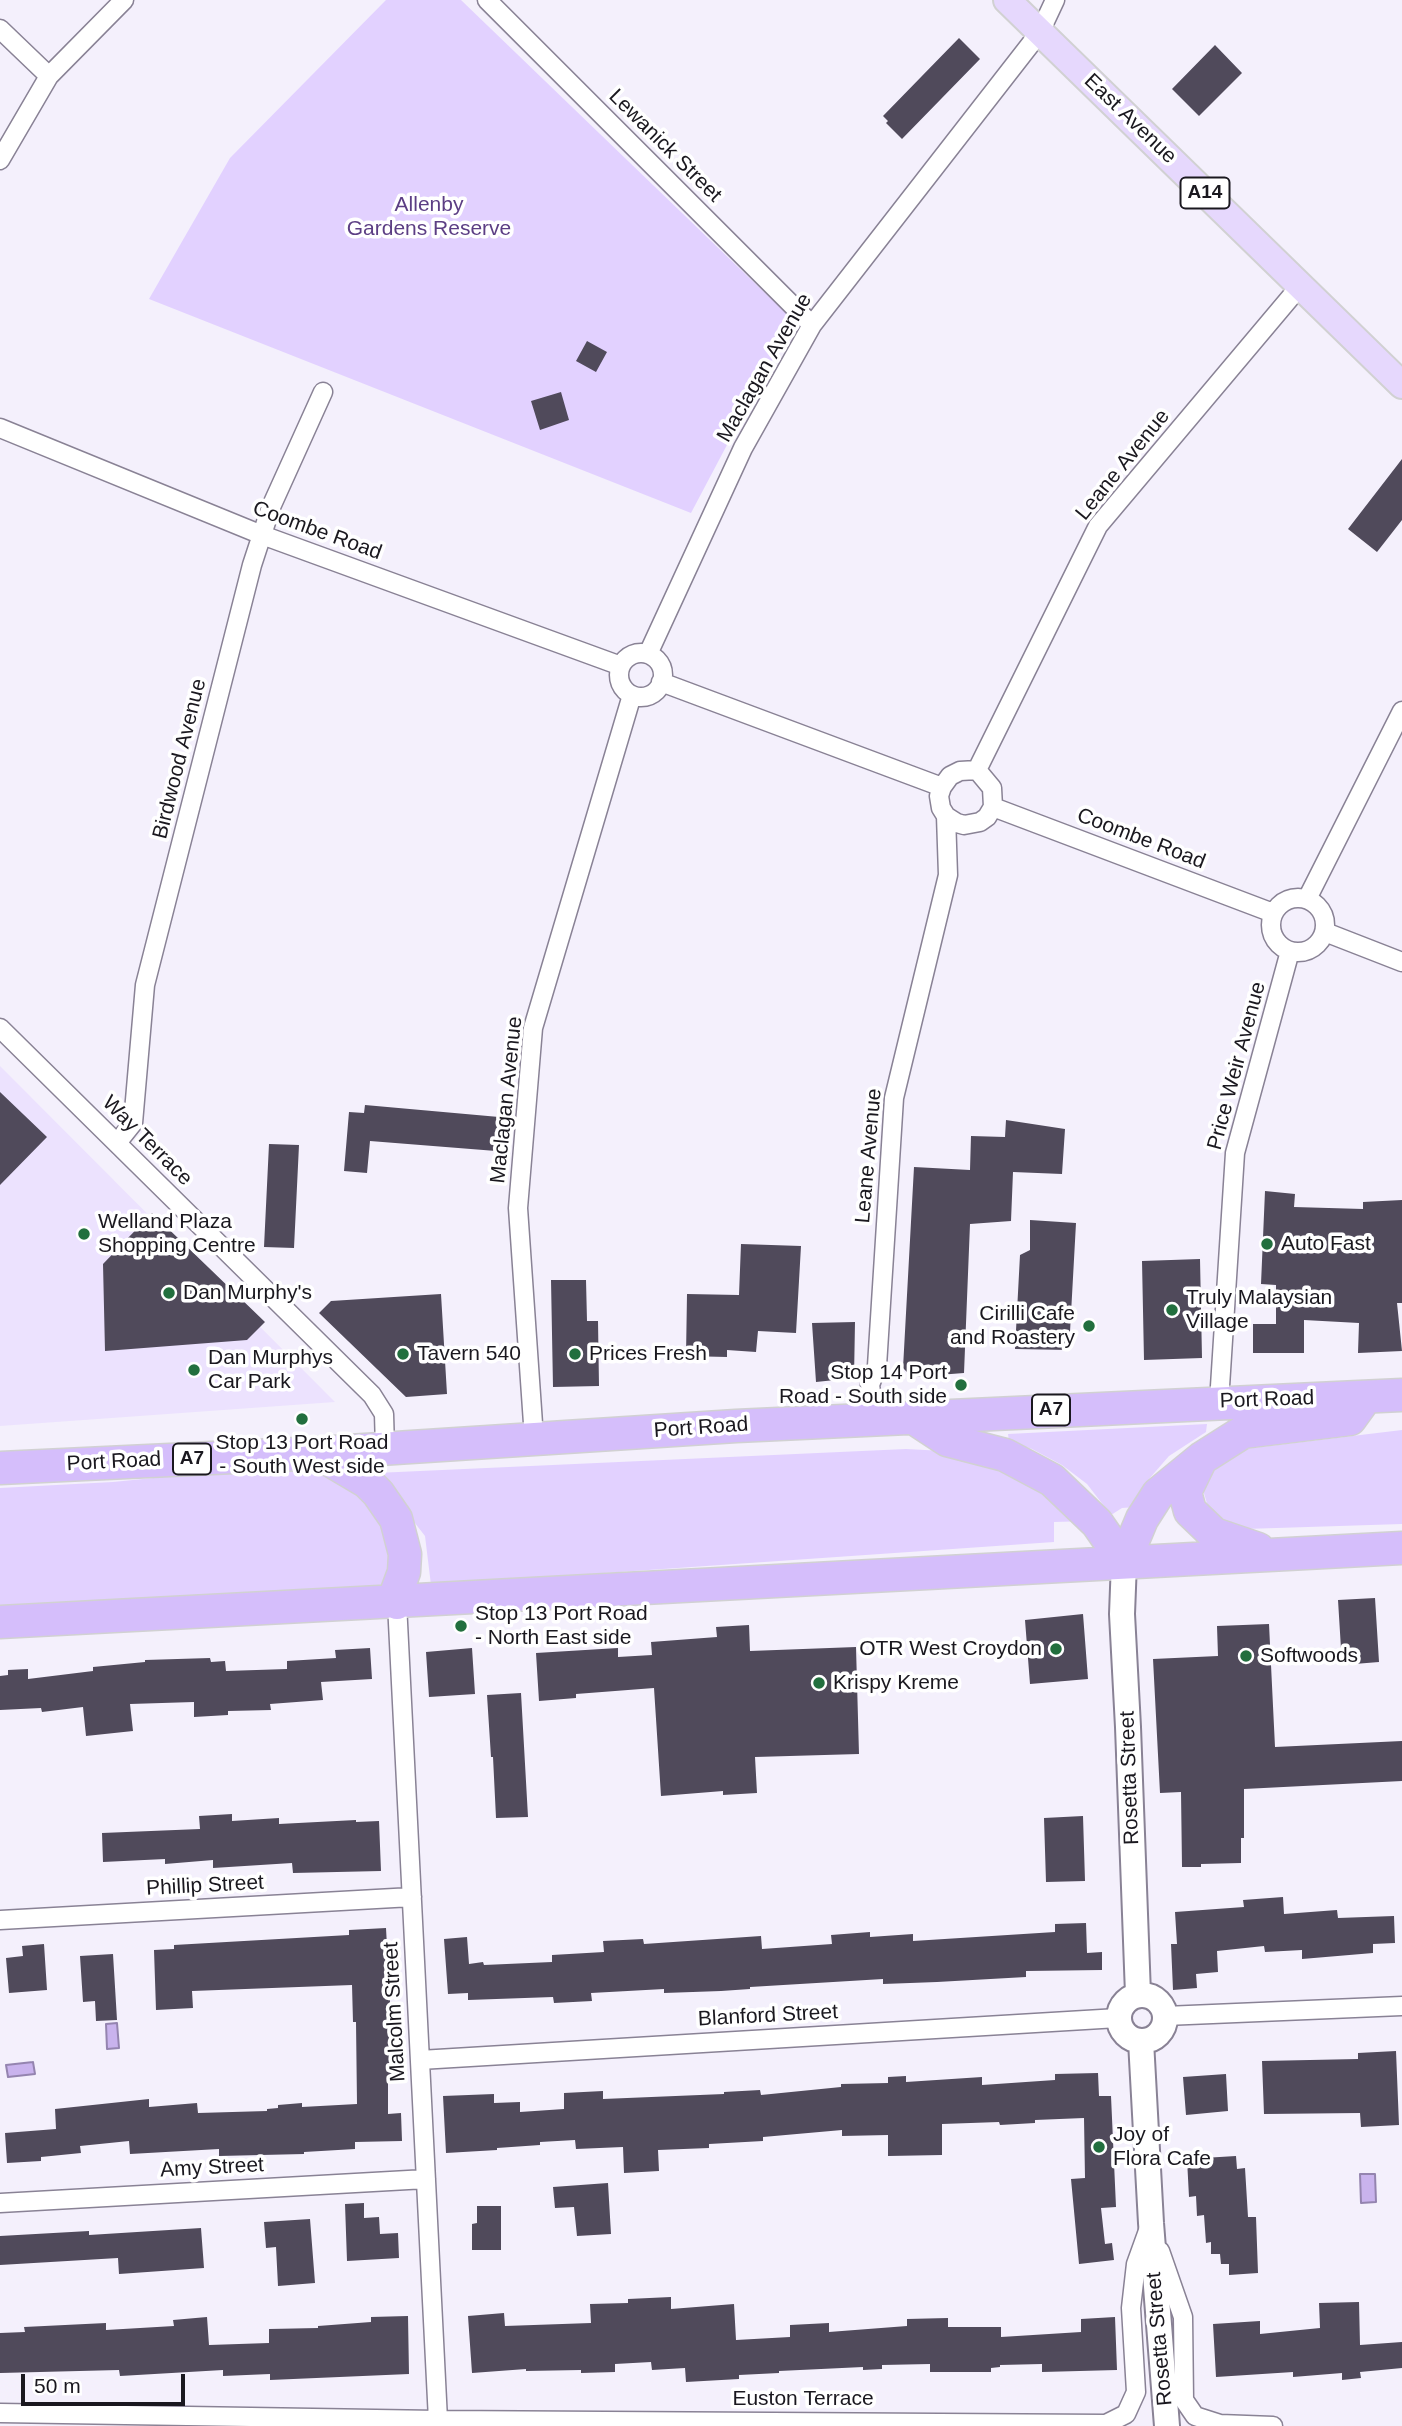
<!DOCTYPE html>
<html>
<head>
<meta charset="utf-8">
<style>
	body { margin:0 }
	#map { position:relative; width:1402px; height:2426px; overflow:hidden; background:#f4f0fc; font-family:Arial,sans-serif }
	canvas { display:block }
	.scale { position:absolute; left:21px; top:2374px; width:164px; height:32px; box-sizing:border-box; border:4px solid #1a181f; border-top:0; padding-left:9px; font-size:21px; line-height:24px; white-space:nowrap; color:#1a181f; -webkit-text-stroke:5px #fff; paint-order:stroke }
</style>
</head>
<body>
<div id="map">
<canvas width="1402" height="2426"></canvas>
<div class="scale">50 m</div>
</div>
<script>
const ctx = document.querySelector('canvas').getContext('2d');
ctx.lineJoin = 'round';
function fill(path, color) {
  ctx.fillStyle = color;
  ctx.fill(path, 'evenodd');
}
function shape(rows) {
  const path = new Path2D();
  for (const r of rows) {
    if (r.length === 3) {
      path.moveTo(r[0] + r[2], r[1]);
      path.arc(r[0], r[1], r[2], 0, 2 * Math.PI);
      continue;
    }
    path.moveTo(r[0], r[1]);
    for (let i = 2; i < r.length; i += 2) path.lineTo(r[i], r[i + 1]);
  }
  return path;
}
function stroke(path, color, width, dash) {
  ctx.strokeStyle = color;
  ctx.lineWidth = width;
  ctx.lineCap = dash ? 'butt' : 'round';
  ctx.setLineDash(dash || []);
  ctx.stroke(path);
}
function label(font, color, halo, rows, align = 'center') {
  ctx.font = font + ' Arial,sans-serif';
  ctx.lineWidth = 7;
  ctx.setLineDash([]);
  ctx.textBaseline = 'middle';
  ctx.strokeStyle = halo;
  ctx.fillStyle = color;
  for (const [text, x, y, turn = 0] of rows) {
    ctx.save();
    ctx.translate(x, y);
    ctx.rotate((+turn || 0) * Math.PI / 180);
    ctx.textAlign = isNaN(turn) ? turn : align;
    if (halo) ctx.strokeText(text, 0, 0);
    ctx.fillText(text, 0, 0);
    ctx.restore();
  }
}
fill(shape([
	[0,1066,335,1402,0,1426]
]), '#ece2fe');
fill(shape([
	[386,0,461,0,793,320,691,513,149,299,230,158],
	[1207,1424,1206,1432,1169,1456,1149,1479,1136,1507,1122,1508,1111,1515,1087,1484,1062,1465,1032,1449,1009,1441,1008,1434],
	[1402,1430,1402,1524,1245,1529,1219,1522,1209,1510,1203,1490,1216,1467,1244,1449],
	[906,1449,963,1452,1022,1471,1090,1521,1054,1522,1054,1542,431,1585,425,1536,376,1473],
	[282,1465,357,1482,389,1520,387,1591,0,1613,0,1488,113,1482]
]), '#e2d1ff');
const water = shape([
	[117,2023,119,2048,107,2049,106,2024,117,2023],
	[33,2062,35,2074,8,2077,6,2065,33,2062],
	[1360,2174,1375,2174,1376,2202,1361,2203,1360,2174]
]);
fill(water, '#c9b3ed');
stroke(water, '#9484af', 2);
fill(shape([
	[959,38,980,59,902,139,886,123,888,121,883,116],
	[1215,45,1242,73,1199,116,1172,89],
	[587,341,607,352,596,372,576,361],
	[561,392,569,420,540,430,531,401],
	[1402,459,1402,520,1377,552,1348,529],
	[0,1092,47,1137,0,1185],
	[365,1105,499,1117,496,1151,370,1141,367,1173,344,1171,349,1112,364,1113],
	[1006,1120,1065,1129,1062,1174,1013,1172,1011,1221,970,1224,964,1373,912,1377,903,1368,914,1167,970,1170,971,1136,1005,1137],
	[269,1144,299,1145,294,1248,264,1247],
	[1265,1191,1295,1194,1294,1207,1363,1209,1363,1202,1402,1200,1402,1303,1397,1303,1402,1351,1358,1353,1359,1323,1304,1320,1304,1353,1253,1353,1253,1324,1276,1324,1276,1285,1261,1284],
	[152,1213,265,1322,247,1340,105,1351,103,1264],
	[1030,1220,1076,1223,1069,1350,1015,1349,1020,1255,1030,1250],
	[741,1244,801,1246,796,1333,758,1331,756,1352,727,1350,727,1357,686,1356,687,1294,739,1295],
	[1200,1259,1202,1358,1144,1360,1142,1261],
	[551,1280,586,1280,587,1321,598,1321,599,1386,553,1387],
	[441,1294,447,1394,406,1397,319,1313,331,1301],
	[855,1322,854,1378,816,1382,812,1323],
	[1375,1598,1379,1662,1342,1665,1338,1600],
	[1083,1614,1088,1679,1030,1684,1025,1620],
	[1269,1624,1275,1747,1402,1741,1402,1781,1244,1789,1244,1838,1241,1838,1241,1863,1201,1864,1201,1867,1182,1867,1181,1792,1160,1793,1153,1659,1218,1656,1217,1626],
	[749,1625,750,1651,856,1647,859,1754,755,1757,757,1793,723,1795,723,1791,661,1796,654,1688,576,1694,576,1698,539,1701,536,1653,618,1648,618,1657,652,1655,651,1642,717,1637,716,1627],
	[370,1648,372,1679,321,1682,323,1700,270,1704,271,1710,228,1711,228,1715,194,1717,194,1702,130,1704,133,1731,86,1736,83,1707,42,1712,41,1708,0,1710,0,1676,8,1675,8,1670,28,1669,28,1679,93,1671,93,1667,145,1662,145,1660,210,1658,211,1662,225,1661,226,1671,287,1669,287,1661,336,1658,335,1650],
	[472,1648,475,1694,429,1697,426,1652],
	[521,1693,528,1817,496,1818,493,1757,491,1757,487,1695],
	[232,1814,232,1821,279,1818,279,1824,356,1820,356,1822,379,1821,381,1871,293,1873,292,1863,213,1868,213,1860,165,1864,165,1859,103,1862,102,1833,200,1829,199,1816],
	[1083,1816,1085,1881,1046,1882,1044,1818],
	[1283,1897,1284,1914,1337,1910,1338,1918,1394,1916,1395,1943,1373,1944,1373,1953,1302,1959,1302,1950,1265,1952,1264,1946,1217,1951,1218,1972,1196,1974,1197,1988,1173,1990,1171,1944,1177,1944,1175,1912,1244,1907,1243,1900],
	[1086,1923,1087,1953,1102,1952,1102,1970,1026,1971,1026,1977,937,1982,883,1984,883,1979,750,1987,750,1989,721,1991,664,1993,664,1989,591,1993,592,2001,554,2003,553,1997,468,2000,468,1993,448,1994,444,1939,467,1937,469,1964,483,1962,484,1965,552,1962,552,1955,604,1952,603,1941,643,1939,644,1944,761,1936,762,1949,832,1944,831,1935,870,1932,870,1937,913,1934,913,1941,1055,1932,1055,1924],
	[386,1928,394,2075,388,2076,388,2114,401,2113,402,2141,355,2142,355,2149,304,2152,304,2154,219,2156,219,2149,130,2154,129,2141,80,2146,81,2153,41,2157,41,2161,7,2163,5,2133,56,2129,55,2109,149,2099,149,2107,197,2103,198,2113,267,2111,267,2109,278,2108,278,2105,302,2103,302,2107,357,2104,356,2022,353,2022,352,1985,192,1991,193,2008,156,2010,154,1950,174,1949,174,1945,349,1935,349,1930],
	[44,1944,47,1990,9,1993,6,1958,23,1956,22,1946],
	[113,1954,117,2020,96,2021,95,2001,83,2002,80,1956],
	[1396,2051,1399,2125,1361,2127,1360,2113,1264,2114,1262,2061,1358,2059,1358,2053],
	[1098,2073,1099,2096,1111,2096,1116,2207,1101,2208,1105,2244,1112,2243,1114,2260,1079,2264,1071,2179,1085,2178,1084,2118,1035,2120,1035,2123,1000,2125,999,2122,942,2124,942,2155,888,2156,888,2135,842,2136,842,2130,763,2137,763,2141,709,2144,709,2148,658,2150,659,2171,624,2173,623,2147,576,2149,575,2140,540,2142,540,2145,497,2148,497,2150,446,2153,443,2096,494,2094,494,2103,520,2102,520,2112,564,2109,564,2093,603,2091,603,2099,724,2094,724,2092,760,2090,761,2095,841,2087,841,2084,888,2083,888,2077,906,2076,906,2082,982,2077,982,2085,1055,2080,1055,2074],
	[1226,2074,1228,2111,1186,2115,1183,2077],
	[1236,2156,1237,2169,1245,2168,1248,2217,1256,2217,1258,2273,1229,2275,1229,2264,1221,2264,1220,2254,1211,2254,1211,2242,1206,2243,1204,2215,1197,2216,1196,2196,1189,2197,1187,2159],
	[608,2183,611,2234,577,2236,574,2207,555,2208,553,2187],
	[364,2203,364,2218,379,2217,380,2234,398,2233,399,2258,347,2261,345,2204],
	[477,2206,501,2206,501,2250,472,2250,472,2224,477,2223],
	[310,2219,315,2283,278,2286,276,2247,266,2248,264,2222],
	[201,2228,204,2268,119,2274,118,2258,0,2265,0,2236,89,2231,89,2235],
	[671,2297,671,2309,734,2304,736,2340,790,2337,790,2325,829,2323,829,2332,907,2326,907,2319,948,2318,948,2327,1001,2327,1001,2337,1081,2332,1081,2319,1115,2317,1117,2370,1042,2372,1042,2364,1000,2365,1000,2367,991,2368,991,2372,930,2372,930,2364,882,2365,882,2369,863,2370,863,2367,779,2371,779,2373,739,2375,739,2379,686,2382,685,2368,652,2370,651,2362,615,2364,615,2372,581,2373,581,2370,526,2371,526,2369,472,2373,468,2316,504,2313,505,2326,591,2323,590,2304,628,2303,628,2299],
	[1359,2302,1360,2345,1402,2342,1402,2368,1360,2372,1361,2378,1342,2380,1342,2373,1293,2377,1293,2372,1216,2377,1213,2324,1260,2321,1260,2334,1320,2328,1319,2303],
	[408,2316,409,2374,270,2380,270,2374,223,2376,223,2370,120,2376,119,2370,0,2373,0,2333,25,2332,24,2327,106,2323,106,2330,174,2326,173,2320,207,2317,209,2345,269,2343,269,2329,318,2328,318,2326,371,2322,371,2317]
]), '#504a5b');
const street = shape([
	[487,0,812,325],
	[0,29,49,76],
	[0,160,49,76,124,0],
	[0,428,262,535,621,666],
	[641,675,22],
	[648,654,743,448,812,325,1040,32,1055,0],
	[661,682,942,787],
	[977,770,1098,526,1300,286],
	[977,770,992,788,993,807,987,817,980,822,964,825,957,823,946,816,941,808,939,796,942,787,950,776,960,771,977,770],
	[993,807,1273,913],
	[1298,925,27],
	[1307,899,1402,711],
	[1325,932,1402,962],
	[0,1028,372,1395,384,1414,385,1448],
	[117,1143,133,1123,145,985,252,565,271,507,323,392],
	[1219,1402,1235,1153,1290,951],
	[875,1419,870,1385,877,1366,894,1098,948,875,946,816],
	[534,1438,518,1208,533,1028,632,695],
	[397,1603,438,2420],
	[0,1920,412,1897],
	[1165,2016,1402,2006],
	[420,2060,1118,2018],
	[0,2203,426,2179],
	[1160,2251,1183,2317,1184,2400,1195,2416,1220,2424,1273,2426],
	[0,2413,438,2420,1106,2424,1126,2414,1136,2392,1131,2308,1136,2264,1149,2228]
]);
const secondary = shape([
	[1124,1562,1122,1614,1128,1727,1138,1994],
	[1142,2018,23],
	[1141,2041,1151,2223,1167,2426]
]);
const primary = shape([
	[1007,0,1402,385]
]);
const highway = shape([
	[912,1417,947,1440,1005,1455,1052,1480,1097,1523,1124,1562],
	[318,1453,367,1482,378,1493,396,1519,405,1554,404,1572,397,1591,397,1603],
	[1200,1461,1185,1492,1190,1511,1214,1534,1258,1549],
	[0,1468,318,1453,736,1426,1402,1395],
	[1124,1562,1142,1519,1158,1494,1202,1458,1243,1432,1350,1419,1366,1397],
	[0,1622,1402,1548]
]);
stroke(street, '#898295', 21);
stroke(secondary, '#898295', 28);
stroke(primary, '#d1d1d2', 30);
stroke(highway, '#d1d1d2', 35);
stroke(street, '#fff', 18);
stroke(secondary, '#fff', 24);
stroke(primary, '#e6d8fd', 26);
stroke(highway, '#d5befb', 32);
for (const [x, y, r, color] of [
	[84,1234,7,"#226f3e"],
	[1267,1244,7,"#226f3e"],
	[169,1293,7,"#226f3e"],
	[1172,1310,7,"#226f3e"],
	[1089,1326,7,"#226f3e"],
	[403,1354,7,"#226f3e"],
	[575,1354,7,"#226f3e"],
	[194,1370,7,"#226f3e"],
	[961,1385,7,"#226f3e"],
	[302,1419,7,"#226f3e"],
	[461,1626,7,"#226f3e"],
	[1056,1649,7,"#226f3e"],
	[1246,1656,7,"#226f3e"],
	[819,1683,7,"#226f3e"],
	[1099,2147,7,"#226f3e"]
]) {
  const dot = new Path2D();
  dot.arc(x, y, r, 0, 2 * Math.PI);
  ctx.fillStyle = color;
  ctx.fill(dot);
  stroke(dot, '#fff', 2.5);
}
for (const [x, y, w] of [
	[1205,193,49],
	[1051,1410,38],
	[192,1459,38]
]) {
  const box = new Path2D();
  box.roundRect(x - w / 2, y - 15.5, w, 31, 5);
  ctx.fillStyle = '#fff';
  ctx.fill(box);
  stroke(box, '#1a181f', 2);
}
label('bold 19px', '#1a181f', null, [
	["A14",1205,193],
	["A7",1051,1410],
	["A7",192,1459]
]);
label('21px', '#1a181f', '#fff', [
	["East Avenue",1130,119,44],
	["Lewanick Street",665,146,45],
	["Maclagan Avenue",765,368,-60],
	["Leane Avenue",1123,465,-51],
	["Coombe Road",317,531,20],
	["Birdwood Avenue",180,759,-76],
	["Coombe Road",1141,839,21],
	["Price Weir Avenue",1237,1066,-75],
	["Maclagan Avenue",507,1100,-84],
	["Way Terrace",147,1141,45],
	["Leane Avenue",869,1156,-85],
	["Port Road",1267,1400,-2],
	["Port Road",701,1428,-4],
	["Port Road",114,1462,-3],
	["Rosetta Street",1130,1778,-92],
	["Phillip Street",205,1886,-3],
	["Malcolm Street",395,2012,-93],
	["Blanford Street",768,2016,-3],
	["Amy Street",212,2168,-3],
	["Rosetta Street",1160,2339,-95],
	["Euston Terrace",803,2399]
]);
label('21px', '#5c3e84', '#fff', [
	["Allenby",429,205],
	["Gardens Reserve",429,229]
]);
label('21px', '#1a181f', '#fff', [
	["Welland Plaza",98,1222],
	["Shopping Centre",98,1246],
	["Auto Fast",1281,1244],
	["Dan Murphy's",183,1293],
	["Truly Malaysian",1186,1298],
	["Village",1186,1322],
	["Cirilli Cafe",1075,1314,"right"],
	["and Roastery",1075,1338,"right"],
	["Tavern 540",417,1354],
	["Prices Fresh",589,1354],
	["Dan Murphys",208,1358],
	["Car Park",208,1382],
	["Stop 14 Port",947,1373,"right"],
	["Road - South side",947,1397,"right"],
	["Stop 13 Port Road",302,1443,"center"],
	["- South West side",302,1467,"center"],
	["Stop 13 Port Road",475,1614],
	["- North East side",475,1638],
	["OTR West Croydon",1042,1649,"right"],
	["Softwoods",1260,1656],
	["Krispy Kreme",833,1683],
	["Joy of",1113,2135],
	["Flora Cafe",1113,2159]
], 'left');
</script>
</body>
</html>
